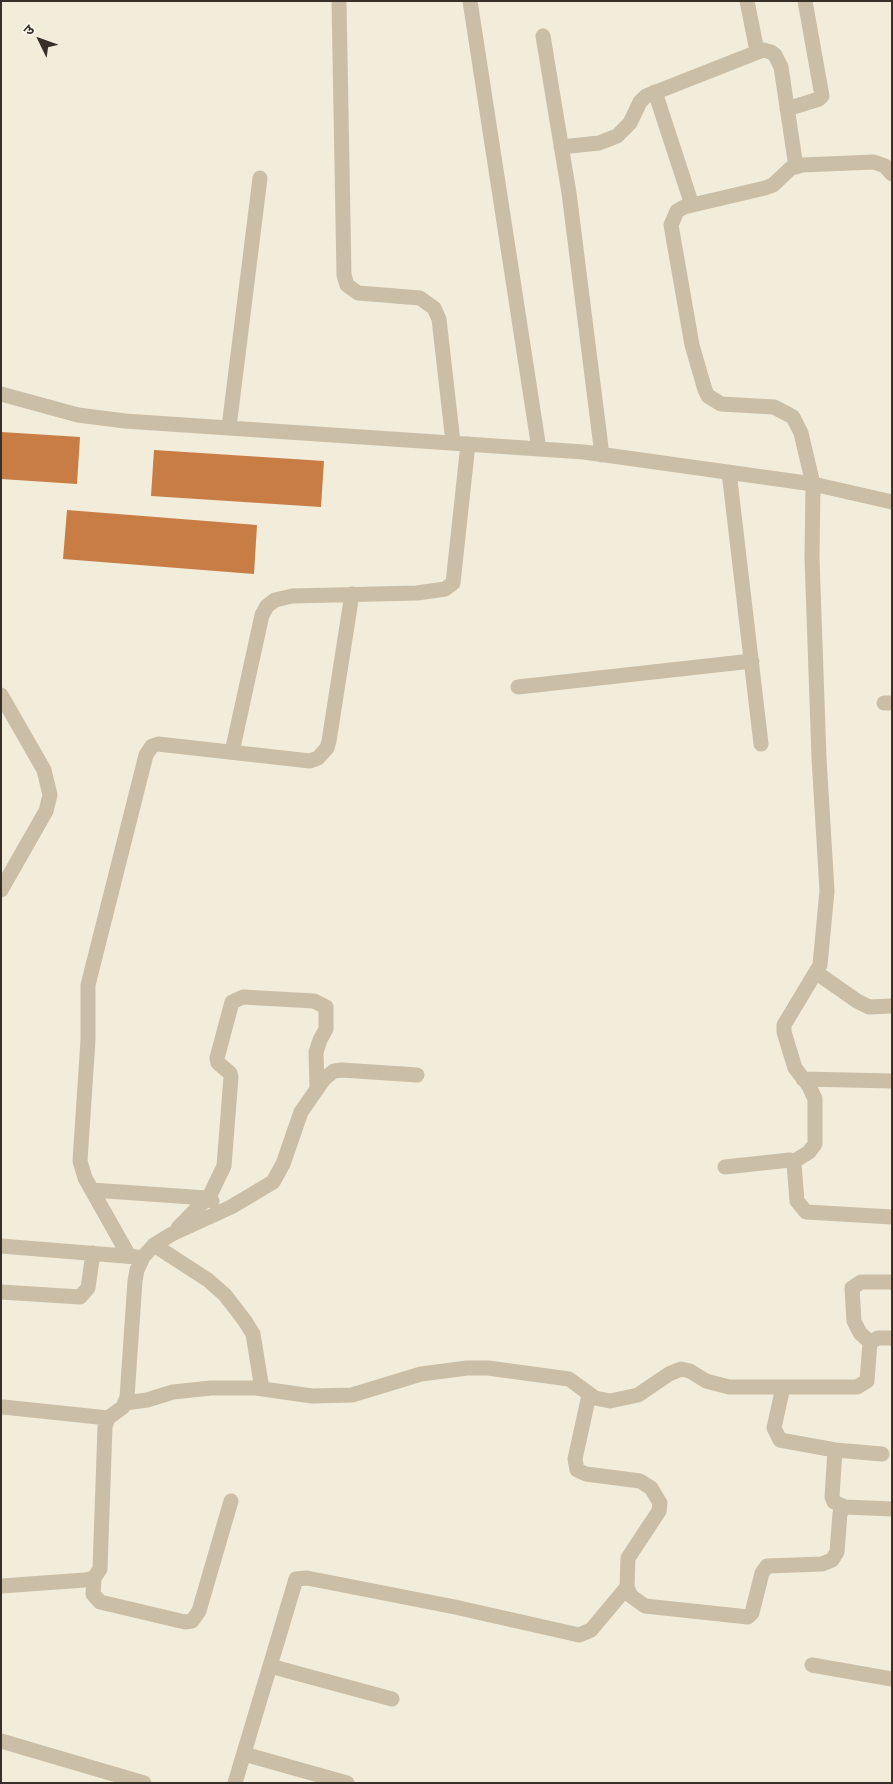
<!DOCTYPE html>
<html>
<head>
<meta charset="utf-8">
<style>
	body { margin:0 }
	#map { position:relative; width:893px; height:1784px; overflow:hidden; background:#f2ecdb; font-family:Quicksand,"Noto Sans Devanagari",sans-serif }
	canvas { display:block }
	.frame { position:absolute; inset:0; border:2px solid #372f28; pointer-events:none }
	.north { position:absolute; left:15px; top:15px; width:50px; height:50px; -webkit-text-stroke:4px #faf5e8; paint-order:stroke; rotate:312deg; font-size:14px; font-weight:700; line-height:20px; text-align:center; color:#372f28 }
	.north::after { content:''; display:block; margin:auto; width:18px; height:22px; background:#372f28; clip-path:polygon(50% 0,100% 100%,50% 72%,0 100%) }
</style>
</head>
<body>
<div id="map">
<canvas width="893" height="1784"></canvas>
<div class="frame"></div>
<div class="north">उ</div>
</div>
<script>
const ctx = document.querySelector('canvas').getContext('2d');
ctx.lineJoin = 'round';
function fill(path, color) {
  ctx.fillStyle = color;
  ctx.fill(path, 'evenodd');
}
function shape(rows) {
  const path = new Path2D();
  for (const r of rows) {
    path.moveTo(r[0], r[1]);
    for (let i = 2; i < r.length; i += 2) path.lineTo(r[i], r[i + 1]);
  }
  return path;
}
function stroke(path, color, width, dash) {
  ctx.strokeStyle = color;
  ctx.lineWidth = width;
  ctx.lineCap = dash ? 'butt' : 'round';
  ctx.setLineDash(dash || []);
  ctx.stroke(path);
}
fill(shape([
	[1,432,80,437,77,484,1,479],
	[154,450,324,461,321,507,151,496],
	[67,510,257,525,254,574,63,559]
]), '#c87d44');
stroke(shape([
	[339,1,344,275,347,285,358,293,420,298,434,308,439,319,453,442],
	[470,1,539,449],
	[747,1,757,51],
	[543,36,569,193,602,455],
	[655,92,692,205],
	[787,109,819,99,822,96,805,1],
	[561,147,599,143,617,136,630,123,640,102,646,96,763,50,771,52,775,55,781,67,796,167],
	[1,394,78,415,125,421,584,452,813,484,892,502],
	[229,427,260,178],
	[729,472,761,744],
	[518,687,752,661],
	[1,695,44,770,50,795,46,811,1,890],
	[884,703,892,703],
	[232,752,262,615,267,606,275,600,292,596,417,593,445,589,453,583,468,444],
	[817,973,857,1001,869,1007,892,1006],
	[803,1079,892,1081],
	[793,1162,809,1152,815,1144,815,1099,809,1086,795,1068,784,1032,784,1025,820,965,827,891,819,758,812,558,813,484,801,433,793,417,774,407,721,404,708,396,705,390,692,345,671,225,677,211,684,207,765,188,773,185,791,168,802,165,874,162,885,166,892,174],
	[725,1167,790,1160,794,1164,797,1201,806,1212,892,1217],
	[92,1190,206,1198,212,1201],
	[178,1228,210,1195,224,1166,231,1077,230,1073,218,1063,217,1058,232,1002,243,997,314,1001,326,1007,326,1029,320,1040,316,1052,317,1088],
	[154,1245,208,1280,225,1295,245,1321,253,1334,262,1389],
	[1,1246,137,1257],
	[129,1256,85,1178,80,1161,88,1040,88,985,146,755,152,746,158,744,310,761,318,758,327,748,329,741,352,594],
	[1,1292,80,1297,88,1288,93,1253],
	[870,1342,860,1333,854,1321,852,1288,861,1282,892,1282],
	[783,1387,774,1428,780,1440,835,1450,882,1454],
	[589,1395,575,1459,577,1470,586,1474,640,1481,651,1488,660,1503,659,1511,628,1558,627,1587,631,1596,645,1606,748,1617,752,1613,762,1573,767,1566,822,1564,832,1560,837,1552,840,1513,845,1507,892,1509],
	[125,1403,147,1400,173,1392,211,1388,256,1388,312,1396,352,1395,421,1374,467,1368,488,1368,569,1379,595,1398,610,1401,638,1395,669,1374,681,1369,690,1371,706,1381,729,1387,857,1387,867,1381,870,1342,878,1338,892,1338],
	[3,1407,108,1418],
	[835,1450,832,1497,834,1502,845,1507],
	[94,1578,93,1594,100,1602,185,1622,192,1621,199,1611,231,1501],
	[1,1586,85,1580,94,1578,100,1569,105,1427,108,1418,123,1407,127,1397,135,1281,137,1270,143,1257,154,1245,172,1234,231,1207,273,1182,283,1164,301,1112,324,1079,334,1071,342,1070,417,1075],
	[812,1665,892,1679],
	[270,1666,392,1699],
	[1,1741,144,1783],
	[244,1754,347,1783],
	[235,1783,296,1579,307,1578,455,1607,579,1635,591,1630,627,1587]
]), '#cbbea7', 15);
</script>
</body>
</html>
